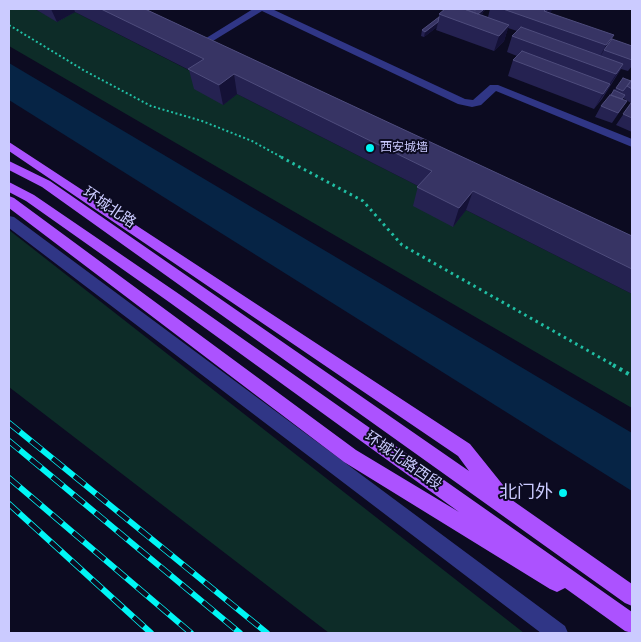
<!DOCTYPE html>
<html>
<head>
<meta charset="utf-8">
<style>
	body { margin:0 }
	#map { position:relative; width:641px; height:642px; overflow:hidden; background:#0c0b21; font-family:"Varela Round",sans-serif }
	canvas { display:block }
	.frame { position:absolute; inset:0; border:10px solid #cbcbff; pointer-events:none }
</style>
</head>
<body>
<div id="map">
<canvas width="641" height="642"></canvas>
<div class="frame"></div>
</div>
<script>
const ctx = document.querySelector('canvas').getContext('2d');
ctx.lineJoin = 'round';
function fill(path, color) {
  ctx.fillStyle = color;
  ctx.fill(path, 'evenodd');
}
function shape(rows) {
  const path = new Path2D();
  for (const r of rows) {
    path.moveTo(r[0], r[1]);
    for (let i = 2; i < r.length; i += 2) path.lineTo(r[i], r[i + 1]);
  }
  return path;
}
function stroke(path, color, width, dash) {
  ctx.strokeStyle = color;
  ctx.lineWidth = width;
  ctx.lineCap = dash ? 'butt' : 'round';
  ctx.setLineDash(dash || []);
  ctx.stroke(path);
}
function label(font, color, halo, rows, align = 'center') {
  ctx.font = font + ' "Varela Round","Noto Sans SC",sans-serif';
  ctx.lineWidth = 4;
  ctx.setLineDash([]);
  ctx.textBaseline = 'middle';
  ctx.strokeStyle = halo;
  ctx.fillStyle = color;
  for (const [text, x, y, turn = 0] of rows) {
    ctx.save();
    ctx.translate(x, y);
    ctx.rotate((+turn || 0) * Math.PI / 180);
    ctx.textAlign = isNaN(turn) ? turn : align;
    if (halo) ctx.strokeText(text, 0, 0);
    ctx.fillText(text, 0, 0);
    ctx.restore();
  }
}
fill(shape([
	[9,9,35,9,57,21,75,12,208,80,223,105,237,94,426,190,453,226,466,210,632,294,632,408,9,46],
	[9,230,524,633,329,633,9,387]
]), '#0d2c28');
fill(shape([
	[9,63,632,433,632,491,9,100]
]), '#062445');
stroke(shape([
	[9,25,85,71,151,106,202,121,252,141,283,158]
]), '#20bea3', 2, [2, 2.5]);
stroke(shape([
	[281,157,363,201,402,245,615,366]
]), '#20bea3', 3, [2.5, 4]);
stroke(shape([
	[613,365,632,376]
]), '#20bea3', 4, [3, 4.5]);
fill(shape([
	[253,9,272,9,465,99,473,100,490,85,498,85,632,139,632,147,496,91,481,105,472,107,458,104,262,11,203,47,200,48,195,45,253,9],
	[9,216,14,217,565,626,568,633,541,633,9,228,9,216]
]), '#303686');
fill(shape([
	[9,142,470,444,507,490,509,498,632,584,632,606,625,603,42,187,9,170,9,161,50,181,469,471,458,456,9,151,9,142],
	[9,182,34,195,179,294,632,612,632,633,625,631,565,588,557,592,550,589,344,462,9,208,9,196,14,198,356,450,459,512,169,302,26,201,9,192,9,182]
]), '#ac52ff');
const rail = shape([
	[9,423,267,633],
	[9,441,240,633],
	[9,478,191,633],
	[9,504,151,633]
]);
stroke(rail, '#00f6f5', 6);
stroke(rail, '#0c0b21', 4.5, [14]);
fill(shape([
	[35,9,145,9,632,236,632,294,466,210,453,227,413,206,418,186,237,94,223,105,194,89,189,70,75,12,57,22],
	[445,9,486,9,483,12,482,15,488,17,490,9,552,9,550,13,611,42,632,46,632,66,628,71,621,69,602,99,594,109,508,76,513,60,517,56,507,52,512,36,517,31,508,28,504,41,494,51,436,30,437,27,424,37,421,36,422,30,439,17,439,14],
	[632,79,632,132,616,125,631,103,623,98,622,99,627,101,612,123,595,117,601,106,616,88,631,81]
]), '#252251');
fill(shape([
	[51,9,74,9,75,12,57,22],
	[476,9,486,9,483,12,480,21],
	[548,9,552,9,551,13,544,20],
	[438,22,437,27,424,37,425,32],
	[509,25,504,41,494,51,499,36],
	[614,35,606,50,604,50,598,60,606,45],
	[623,64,614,79,594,109,603,94],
	[234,74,237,94,223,105,219,85],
	[473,191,466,210,453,227,459,208]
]), '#141136');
const building = shape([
	[101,9,145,9,632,236,632,269,473,191,459,208,417,187,432,171,234,74,219,85,188,69,204,59,101,9],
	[445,9,464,9,509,25,499,36,439,14,445,9],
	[464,9,471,9,475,10,477,9,479,9,483,10,478,14,464,9],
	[503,9,546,9,544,11,614,35,606,45,503,9],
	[439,17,438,22,425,32,422,30,439,17],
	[521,27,623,64,616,74,512,36,521,27],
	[612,39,632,46,632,60,604,50,612,39],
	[522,51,610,84,603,94,513,60,522,51],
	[623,78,631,81,623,91,616,88,623,78],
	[632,79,632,89,627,86,632,79],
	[614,90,625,95,622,99,611,95,614,90],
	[610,95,627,101,618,113,601,106,610,95],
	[631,103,632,103,632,118,623,114,631,103]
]);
fill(building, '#373464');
stroke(building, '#4e4c7c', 1);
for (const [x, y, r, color] of [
	[370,148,5,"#00f6f5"],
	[563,493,5,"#00f6f5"]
]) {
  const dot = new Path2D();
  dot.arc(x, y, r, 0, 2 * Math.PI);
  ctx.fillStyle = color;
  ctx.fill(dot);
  stroke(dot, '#0c0b21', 2);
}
label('12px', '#cbcbff', '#0c0b21', [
	["西安城墙",380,148]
], 'left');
label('15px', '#cbcbff', '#0c0b21', [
	["环城北路",109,208,34],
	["环城北路西段",403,461,35]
]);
label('18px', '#cbcbff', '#0c0b21', [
	["北门外",553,493]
], 'right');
</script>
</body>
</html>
